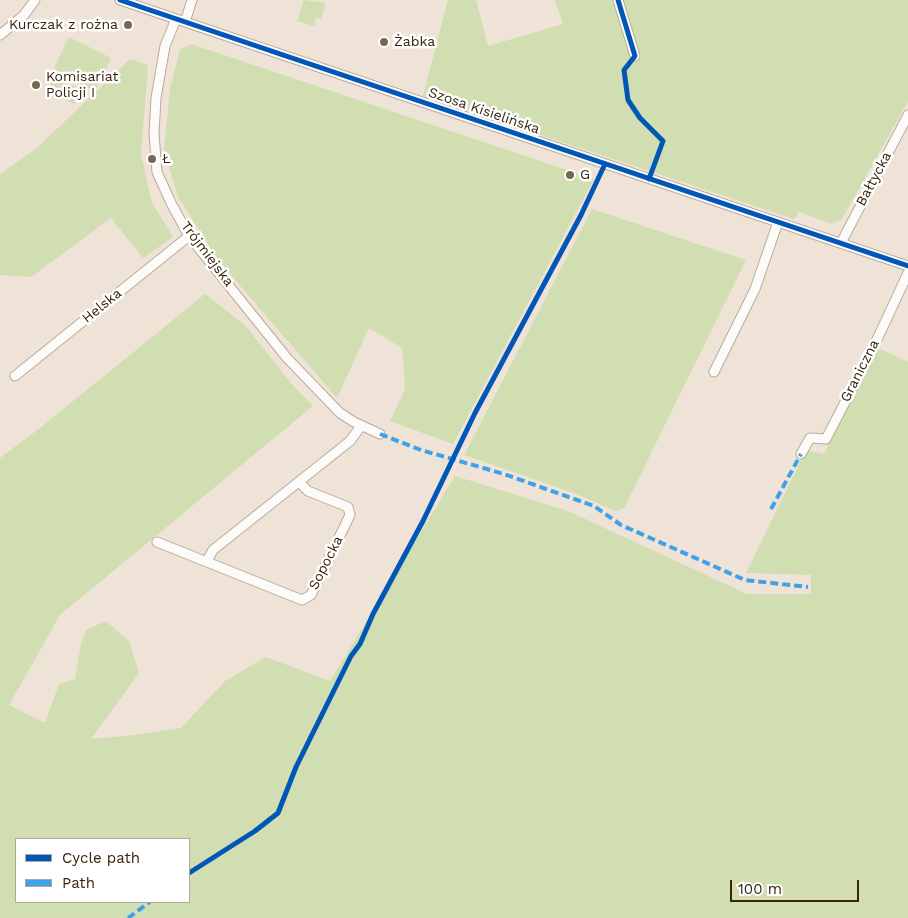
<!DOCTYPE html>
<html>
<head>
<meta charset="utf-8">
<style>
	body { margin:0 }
	#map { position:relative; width:908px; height:918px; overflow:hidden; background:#efe3d7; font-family:"Work Sans",sans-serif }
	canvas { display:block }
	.legend { position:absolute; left:15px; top:838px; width:175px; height:65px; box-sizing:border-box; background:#fff; border:1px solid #afa79d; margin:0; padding:6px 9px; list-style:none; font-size:15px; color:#37240b }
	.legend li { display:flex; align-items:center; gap:10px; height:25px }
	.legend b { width:25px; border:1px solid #afa79d }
	.scale { position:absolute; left:730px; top:880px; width:129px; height:22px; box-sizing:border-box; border:2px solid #37240b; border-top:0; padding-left:6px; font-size:15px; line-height:18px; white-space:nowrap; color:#37240b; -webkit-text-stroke:4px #fff; paint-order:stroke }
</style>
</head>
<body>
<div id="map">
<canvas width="908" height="918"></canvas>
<ul class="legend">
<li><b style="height:6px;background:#0057b8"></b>Cycle path</li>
<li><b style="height:6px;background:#3fa2e9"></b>Path</li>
</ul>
<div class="scale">100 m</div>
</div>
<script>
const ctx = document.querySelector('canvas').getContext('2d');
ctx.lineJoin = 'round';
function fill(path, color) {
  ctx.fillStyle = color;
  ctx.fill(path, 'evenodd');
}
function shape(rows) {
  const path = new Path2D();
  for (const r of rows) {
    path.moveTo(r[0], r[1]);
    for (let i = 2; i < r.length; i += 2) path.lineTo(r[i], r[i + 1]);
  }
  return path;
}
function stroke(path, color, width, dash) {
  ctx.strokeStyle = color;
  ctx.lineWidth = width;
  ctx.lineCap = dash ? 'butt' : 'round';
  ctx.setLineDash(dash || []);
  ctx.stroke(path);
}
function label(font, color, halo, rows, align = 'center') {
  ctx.font = font + ' "Work Sans",sans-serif';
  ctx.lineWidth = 5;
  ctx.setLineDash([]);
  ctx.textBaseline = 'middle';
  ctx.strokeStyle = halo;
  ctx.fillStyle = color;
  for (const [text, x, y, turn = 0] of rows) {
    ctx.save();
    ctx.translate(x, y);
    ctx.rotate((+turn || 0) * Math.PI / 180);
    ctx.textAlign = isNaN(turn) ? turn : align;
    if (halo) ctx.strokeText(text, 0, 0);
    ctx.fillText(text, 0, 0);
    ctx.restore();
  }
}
fill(shape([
	[304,0,326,3,321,19,316,18,314,26,297,21],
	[448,0,476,0,488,46,563,24,555,0,908,0,908,101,842,219,832,224,799,212,794,219,423,96],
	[69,37,111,58,95,91,53,70],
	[191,44,594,179,453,444,390,421,405,389,402,348,369,328,337,398,218,260,178,197,164,150,170,88,180,50],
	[130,59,148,65,141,154,152,203,173,237,143,258,111,218,31,277,0,275,0,174,37,148],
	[55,76,81,89,74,104,47,91],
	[592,209,746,260,624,508,615,511,574,493,464,455],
	[205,294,245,325,290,382,313,406,60,615,9,705,45,723,59,684,75,679,81,643,86,630,106,621,129,641,139,673,91,739,135,735,181,728,225,681,266,657,330,681,455,476,568,511,747,594,811,594,811,575,746,573,806,450,824,454,876,347,908,362,908,918,0,918,0,458,40,428],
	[16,839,189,839,189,902,16,902]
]), '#d0deb1');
const minor = shape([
	[120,0,908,266],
	[618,0,635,56],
	[176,19,165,46,156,98,154,134,157,172,171,203,189,236,287,358,340,413,354,422,380,434],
	[185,22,192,0],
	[0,35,24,15,35,0],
	[841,243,908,115],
	[714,372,755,289,778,222],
	[15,376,189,236],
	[801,454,810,438,826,439,874,346,908,273],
	[157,542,302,600,311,595,350,515,348,507,308,491,299,482],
	[207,561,213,550,350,441,361,426]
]);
stroke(minor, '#baab9b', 11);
stroke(minor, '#fdfbf9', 9);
stroke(shape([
	[380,434,421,450,504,474,594,506,621,525,745,580,808,587],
	[771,509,801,454],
	[128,918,150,902]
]), '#3fa2e9', 4, [8, 4]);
stroke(shape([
	[120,0,908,266],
	[618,0,635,56,624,70,628,100,640,118,663,141,649,179],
	[189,873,255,831,278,813,296,767,351,656,360,644,373,614,423,521,475,413,581,215,605,164]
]), '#0057b8', 5);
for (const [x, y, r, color] of [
	[128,25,5,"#776752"],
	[384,42,5,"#776752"],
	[36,85,5,"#776752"],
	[152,159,5,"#776752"],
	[570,175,5,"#776752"]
]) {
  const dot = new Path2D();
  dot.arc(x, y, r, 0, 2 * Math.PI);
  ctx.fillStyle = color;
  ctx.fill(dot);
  stroke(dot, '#fff', 2);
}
label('14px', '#37240b', '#fff', [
	["Kurczak z rożna",118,25,"right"],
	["Żabka",394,42],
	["Komisariat",46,77],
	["Policji I",46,93],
	["Ł",162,159],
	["G",580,175]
], 'left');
label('14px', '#37240b', '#fff', [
	["Szosa Kisielińska",484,111,19],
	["Bałtycka",874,179,-62],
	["Trójmiejska",207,254,53],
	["Helska",102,306,-39],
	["Graniczna",860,371,-63],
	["Sopocka",326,563,-63]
]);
</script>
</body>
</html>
